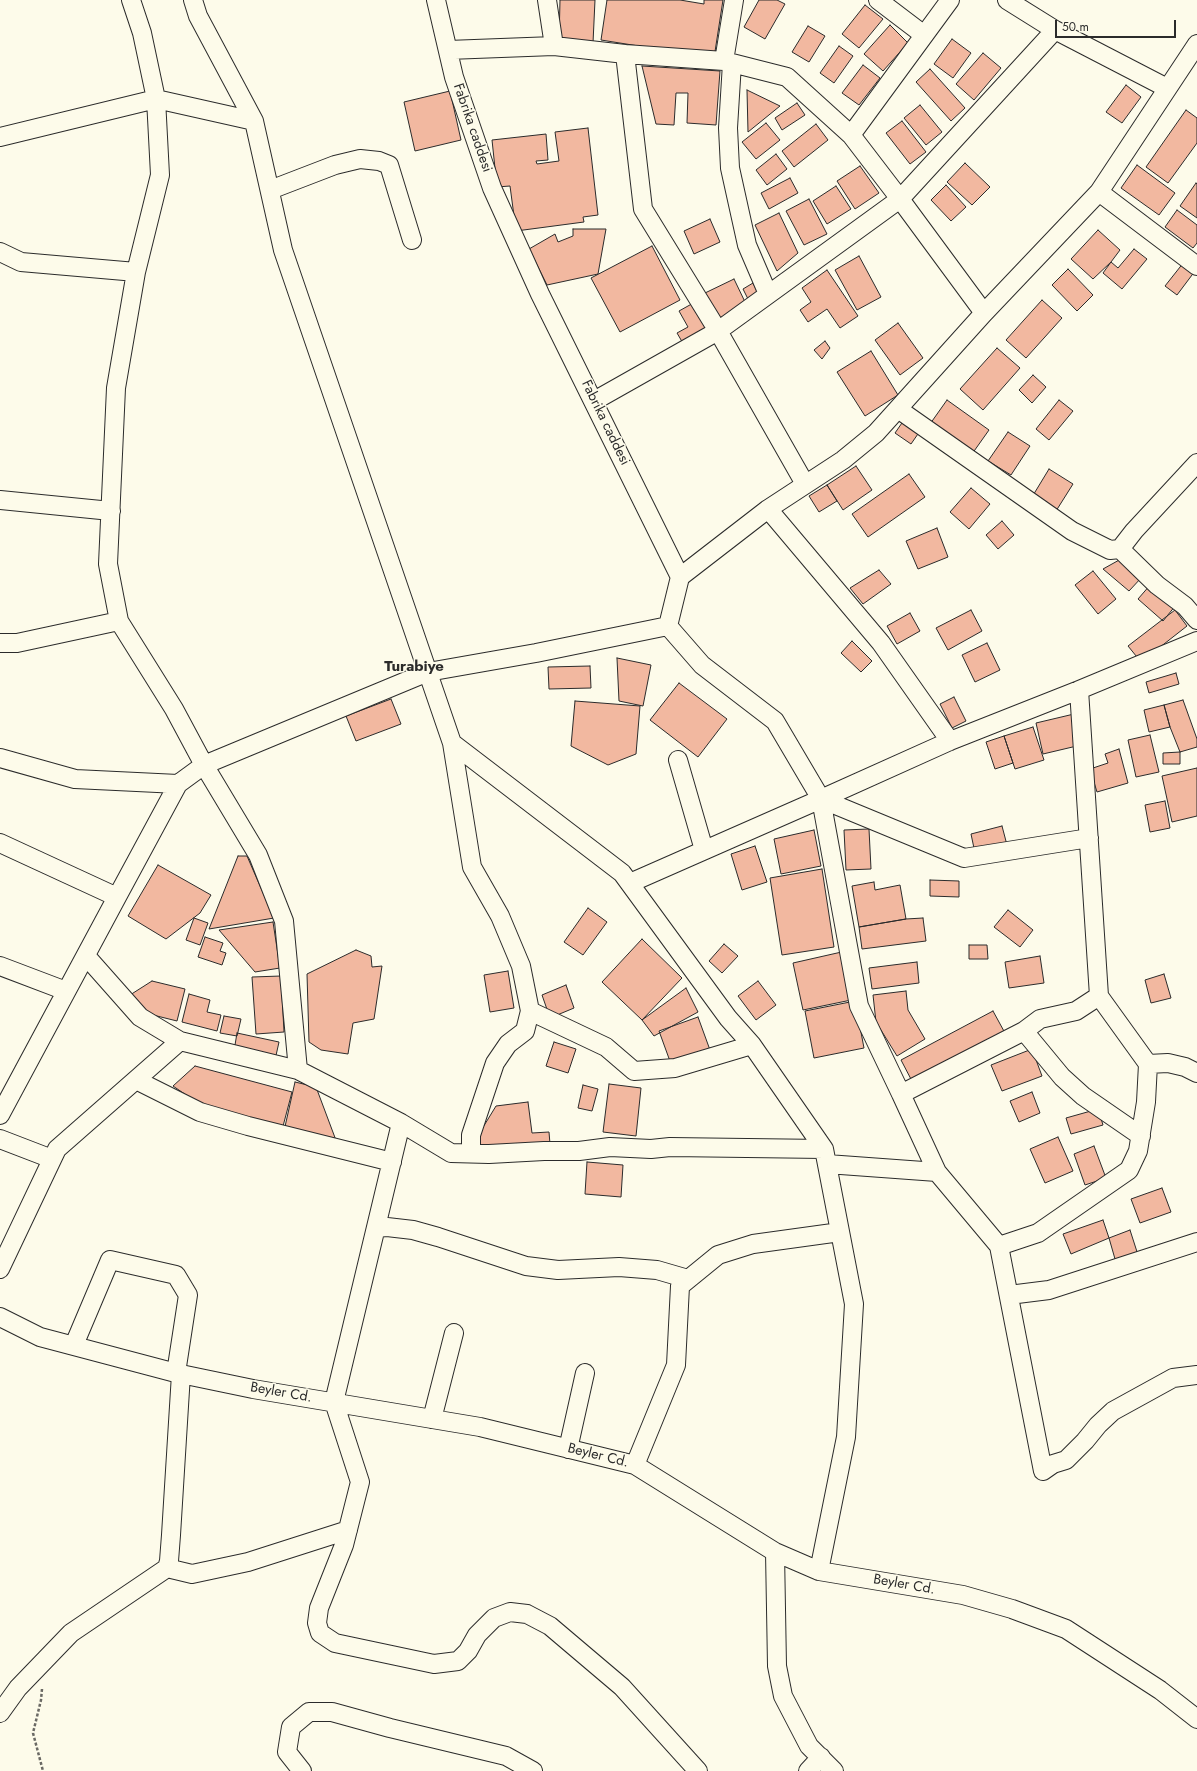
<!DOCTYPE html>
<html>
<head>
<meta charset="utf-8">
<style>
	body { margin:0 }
	#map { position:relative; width:1197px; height:1771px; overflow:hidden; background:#fdfbea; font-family:Jost,sans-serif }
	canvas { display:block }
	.scale { position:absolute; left:1055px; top:20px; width:121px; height:18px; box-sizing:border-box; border:2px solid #2b2b2b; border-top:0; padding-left:5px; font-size:12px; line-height:14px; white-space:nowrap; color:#2b2b2b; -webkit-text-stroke:3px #fdfbea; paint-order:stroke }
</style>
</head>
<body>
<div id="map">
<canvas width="1197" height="1771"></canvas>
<div class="scale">50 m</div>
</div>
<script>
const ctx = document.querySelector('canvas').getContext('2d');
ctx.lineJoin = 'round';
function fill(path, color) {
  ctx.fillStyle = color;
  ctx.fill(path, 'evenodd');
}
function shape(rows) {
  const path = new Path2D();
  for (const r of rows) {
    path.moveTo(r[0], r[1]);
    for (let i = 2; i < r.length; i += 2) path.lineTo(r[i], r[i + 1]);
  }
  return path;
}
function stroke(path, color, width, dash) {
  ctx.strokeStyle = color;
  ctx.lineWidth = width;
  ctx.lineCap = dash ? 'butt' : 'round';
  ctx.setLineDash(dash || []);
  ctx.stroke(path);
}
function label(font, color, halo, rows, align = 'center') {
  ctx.font = font + ' Jost,sans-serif';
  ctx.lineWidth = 3;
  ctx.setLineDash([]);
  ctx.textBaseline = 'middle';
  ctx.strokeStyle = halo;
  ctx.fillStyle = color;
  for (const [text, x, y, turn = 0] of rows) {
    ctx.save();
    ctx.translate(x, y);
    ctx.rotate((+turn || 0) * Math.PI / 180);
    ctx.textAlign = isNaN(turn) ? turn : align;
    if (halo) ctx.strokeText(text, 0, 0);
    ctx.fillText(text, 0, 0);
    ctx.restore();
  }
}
const building = shape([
	[560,0,595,0,593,43,559,42,560,0],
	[607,0,680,0,704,4,704,0,723,0,714,58,601,40,607,0],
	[759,0,777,0,785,4,765,39,744,27,759,0],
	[865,5,883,19,859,48,842,34,865,5],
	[890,25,908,43,883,71,864,54,890,25],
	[808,26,825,36,809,62,792,52,808,26],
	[952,39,971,53,953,78,934,64,952,39],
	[839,46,853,56,834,83,820,73,839,46],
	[983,53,1001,68,974,100,956,84,983,53],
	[863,65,880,78,859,105,842,93,863,65],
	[642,66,720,71,716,125,687,123,688,93,676,93,674,125,656,124,642,66],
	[930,69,965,108,951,121,916,82,930,69],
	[1126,85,1141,97,1122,123,1106,112,1126,85],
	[747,90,780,106,748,132,747,90],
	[450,91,461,140,415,151,404,102,450,91],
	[797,103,805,115,782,130,775,118,797,103],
	[920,105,942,132,926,145,904,118,920,105],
	[1186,110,1197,118,1197,143,1168,183,1146,167,1186,110],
	[902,121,926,152,910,164,886,133,902,121],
	[766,123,780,140,756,159,742,142,766,123],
	[816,124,828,140,794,167,782,151,816,124],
	[588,128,598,215,583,217,584,222,516,231,510,186,497,187,492,140,546,134,548,160,536,161,537,164,559,161,555,132,588,128],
	[776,154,787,169,767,185,756,170,776,154],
	[965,163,990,187,972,205,947,182,965,163],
	[1137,165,1175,193,1159,215,1121,188,1137,165],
	[860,166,879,193,855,209,837,181,860,166],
	[790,178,798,193,769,209,761,193,790,178],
	[1196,183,1197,184,1197,218,1180,206,1196,183],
	[946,185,966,207,951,221,931,200,946,185],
	[836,186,851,209,827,224,813,201,836,186],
	[809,199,827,234,804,245,786,211,809,199],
	[1177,210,1197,225,1197,243,1193,248,1165,227,1177,210],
	[779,213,798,253,777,271,755,225,779,213],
	[710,219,720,242,694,254,684,231,710,219],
	[573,229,606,229,598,274,547,285,529,249,555,234,558,242,573,236,573,229],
	[1098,230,1120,250,1111,262,1093,279,1071,259,1098,230],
	[652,246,680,300,620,332,591,278,652,246],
	[1134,249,1147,259,1122,289,1103,273,1111,262,1118,268,1134,249],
	[859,256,881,297,857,310,835,270,859,256],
	[1184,262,1195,271,1177,295,1165,286,1184,262],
	[1068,269,1093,295,1077,311,1052,285,1068,269],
	[827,270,858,316,840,328,827,309,808,322,800,310,811,302,802,288,827,270],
	[734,279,746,304,718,319,705,293,734,279],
	[753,283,758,293,748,299,743,289,753,283],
	[1042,300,1062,318,1026,358,1006,340,1042,300],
	[697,301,712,329,684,345,677,333,688,327,679,311,697,301],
	[898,323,923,358,900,375,875,340,898,323],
	[825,341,830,348,822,359,814,350,825,341],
	[997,348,1020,368,983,410,960,389,997,348],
	[871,351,898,395,865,416,837,372,871,351],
	[1033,375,1046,387,1032,403,1019,390,1033,375],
	[947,400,989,430,972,454,930,424,947,400],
	[1059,400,1073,411,1049,440,1036,429,1059,400],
	[904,420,920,431,911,444,895,433,904,420],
	[1008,432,1030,446,1011,475,988,461,1008,432],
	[856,466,872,490,843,510,827,485,856,466],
	[1049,469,1073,484,1056,511,1032,497,1049,469],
	[909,474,925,497,868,537,852,514,909,474],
	[827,485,837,501,819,512,809,496,827,485],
	[971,488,990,504,969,529,950,512,971,488],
	[1002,521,1014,535,998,549,986,535,1002,521],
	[937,528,948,557,918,569,906,541,937,528],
	[1121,559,1142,577,1129,591,1103,569,1121,559],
	[879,570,891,584,863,604,850,588,879,570],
	[1093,571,1116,599,1098,614,1075,585,1093,571],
	[1151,584,1176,605,1163,621,1138,599,1151,584],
	[971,610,982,631,948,650,936,628,971,610],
	[1175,610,1187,626,1141,662,1128,646,1175,610],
	[910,613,920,631,897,644,887,626,910,613],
	[852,641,872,661,861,672,841,653,852,641],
	[987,643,1000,670,975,682,962,655,987,643],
	[617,658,651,665,643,706,619,701,617,658],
	[590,666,591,688,549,689,548,667,590,666],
	[1176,673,1179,684,1149,693,1146,682,1176,673],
	[679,683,727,719,698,757,650,720,679,683],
	[954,697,966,721,952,728,940,704,954,697],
	[391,699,401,724,356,741,346,716,391,699],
	[1183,700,1197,739,1197,747,1180,752,1170,727,1164,705,1183,700],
	[575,701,640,706,636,754,608,765,571,746,575,701],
	[1164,705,1170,727,1149,732,1144,710,1164,705],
	[1074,714,1081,745,1043,754,1036,723,1074,714],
	[1033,727,1044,760,1015,769,1004,736,1033,727],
	[1150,735,1159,772,1136,777,1128,740,1150,735],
	[1004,736,1013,763,995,769,986,742,1004,736],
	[1119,749,1128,783,1097,792,1090,769,1108,763,1105,754,1119,749],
	[1180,752,1180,764,1163,764,1163,753,1180,752],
	[1197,768,1197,816,1172,822,1162,776,1197,768],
	[1165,801,1170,828,1150,832,1145,805,1165,801],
	[1002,826,1007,845,975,853,971,834,1002,826],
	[869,829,871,869,846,870,844,830,869,829],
	[814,830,821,866,781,874,774,839,814,830],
	[755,846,767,882,742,890,731,854,755,846],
	[238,856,247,856,274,918,209,929,238,856],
	[158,865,211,895,200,913,166,939,128,916,158,865],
	[822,869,834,947,782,955,770,878,822,869],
	[930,880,959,881,959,897,930,896,930,880],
	[874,882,875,890,900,885,906,919,859,927,852,886,874,882],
	[588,908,607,922,583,955,564,942,588,908],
	[1008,910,1033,930,1020,947,994,927,1008,910],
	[194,918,208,923,200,945,186,940,194,918],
	[923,918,926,941,862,949,859,927,906,919,923,918],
	[273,922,280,968,255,972,219,930,273,922],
	[205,937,223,943,220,951,226,953,222,965,198,957,205,937],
	[642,939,682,978,642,1020,602,982,642,939],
	[724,944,738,956,722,973,709,961,724,944],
	[969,945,987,945,988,959,969,959,969,945],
	[356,950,371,956,372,967,382,966,374,1019,353,1023,348,1054,321,1050,309,1042,307,974,356,950],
	[846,951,856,999,803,1010,793,963,846,951],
	[1040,956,1044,983,1009,988,1005,962,1040,956],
	[917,962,919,983,872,989,869,968,917,962],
	[508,971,514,1008,490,1012,484,975,508,971],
	[1164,974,1171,998,1151,1003,1145,980,1164,974],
	[281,976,284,1032,256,1034,252,977,281,976],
	[152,981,185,989,177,1021,141,1012,130,995,152,981],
	[758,981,776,1005,756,1020,738,996,758,981],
	[566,985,574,1008,550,1018,542,995,566,985],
	[686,988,698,1012,654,1036,642,1020,686,988],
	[906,991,908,1010,925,1039,897,1056,876,1022,873,995,906,991],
	[189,994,210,1000,207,1012,221,1015,217,1031,182,1022,189,994],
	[855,1001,864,1048,814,1058,805,1011,855,1001],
	[993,1011,1005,1033,913,1083,901,1060,993,1011],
	[224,1016,241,1019,237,1036,220,1033,224,1016],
	[698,1017,710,1050,671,1064,659,1031,698,1017],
	[237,1033,279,1042,275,1060,234,1051,237,1033],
	[554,1042,576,1049,568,1073,546,1066,554,1042],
	[1032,1049,1042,1076,1002,1091,991,1065,1032,1049],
	[195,1066,292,1092,282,1130,211,1112,173,1086,195,1066],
	[295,1082,316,1087,337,1143,284,1131,295,1082],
	[609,1084,641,1088,636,1136,603,1132,609,1084],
	[583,1085,598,1089,592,1111,578,1108,583,1085],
	[1032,1092,1040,1113,1019,1122,1010,1101,1032,1092],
	[528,1102,532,1133,549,1132,550,1144,483,1151,474,1142,496,1106,528,1102],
	[1098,1109,1103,1125,1071,1134,1066,1118,1098,1109],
	[1058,1137,1073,1171,1045,1183,1030,1149,1058,1137],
	[1094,1146,1106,1178,1085,1185,1074,1154,1094,1146],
	[587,1162,623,1165,621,1197,585,1194,587,1162],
	[1162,1188,1171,1212,1140,1223,1131,1199,1162,1188],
	[1103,1220,1109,1238,1071,1254,1063,1234,1103,1220],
	[1130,1230,1139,1258,1117,1266,1109,1238,1130,1230]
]);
fill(building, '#f2b8a0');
stroke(building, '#2b2b2b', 1);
const minor = shape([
	[131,0,142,33,156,99,160,175,136,272,116,388,108,564,119,621,174,709,204,765,258,855,284,921,298,1070,401,1123,334,1402,360,1482,344,1545,319,1608,317,1623,320,1633,335,1643,434,1664,458,1661,468,1651,477,1635,494,1618,510,1612,527,1614,550,1626,622,1687,698,1771],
	[193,0,198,16,254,121,283,250,452,743,622,873,728,1018,752,1045,824,1149,854,1304,846,1437,819,1571],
	[436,0,454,77,492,188,540,294,680,577,668,626,702,665,775,721,821,799,859,1006,901,1094,1024,1031,1040,1019,1076,1011,1099,996,1079,690],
	[547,0,554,46,625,54,643,209,718,331,805,484],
	[734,0,724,61,787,77,851,135,900,199,1055,30],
	[878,0,924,35],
	[1007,0,1055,30,1167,88],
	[448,50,554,46],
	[625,54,724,61],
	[732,63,728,128,730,168,747,245,768,294],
	[851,135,950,0],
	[0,137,156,99,254,121],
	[270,190,335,165,360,159,379,161,389,165,412,240],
	[1099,192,1197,266],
	[0,252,21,262,136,272],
	[594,401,718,331,900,199,984,313],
	[898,409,1072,531,1110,550,1120,549,1157,585,1185,606,1197,620],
	[0,500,111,511],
	[768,509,881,643,950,741],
	[1120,549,1134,531,1197,463],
	[680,577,768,509,843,460,876,433,984,313,1099,192,1197,44],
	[0,643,17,643,119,621],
	[452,743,472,867,500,916,521,966,530,1011,525,1031,508,1044,495,1063,471,1135,471,1153],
	[0,758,75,779,178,784],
	[678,760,704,850],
	[821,799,964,858,1089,838],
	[0,843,117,897,178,784,204,765,428,672,536,653,668,626],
	[630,883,821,799,950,741,1079,690,1197,641],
	[86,956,140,1017,180,1041,298,1070],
	[0,966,66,991],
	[530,1011,606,1047,634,1071,675,1068,752,1045],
	[1024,1031,1062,1077,1083,1096,1141,1136],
	[1148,1064,1168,1063,1185,1067,1197,1073],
	[136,1080,200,1112,248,1126,392,1162],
	[901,1094,937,1172,999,1246,1043,1471,1053,1464,1066,1460,1085,1441,1098,1425,1113,1411,1173,1378,1197,1375],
	[0,1115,117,897],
	[401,1123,451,1153,489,1154,544,1151,579,1151,610,1147,651,1149,670,1147,824,1149],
	[0,1139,52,1159],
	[827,1164,937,1172],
	[376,1228,387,1227,413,1230,438,1237,526,1266,558,1270,619,1267,657,1270,688,1279],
	[999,1246,1038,1233,1129,1170,1138,1151,1146,1102,1148,1064,1099,996],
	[0,1269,57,1149,180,1041],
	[1009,1295,1049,1290,1197,1242],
	[0,1317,40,1337,176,1373,253,1389,480,1427,635,1465,775,1552,819,1571,963,1595,1012,1609,1066,1629,1160,1690,1197,1719],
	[74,1345,110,1260,176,1275,188,1295,176,1373],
	[432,1419,454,1333],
	[568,1449,585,1373],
	[635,1465,676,1365,680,1286,718,1255,753,1244,840,1232],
	[775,1552,777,1666,783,1696,809,1746,834,1771],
	[167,1568,192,1574,248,1562,348,1530],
	[0,1713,18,1688,71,1633,167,1568,169,1561,171,1535,181,1374],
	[302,1771,287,1752,291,1727,309,1712,332,1712,390,1728,506,1756,533,1771],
	[808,1771,821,1757]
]);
stroke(minor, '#2b2b2b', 20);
stroke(shape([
	[42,1689,41,1700,33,1733,43,1771]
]), '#6a6964', 2.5, [3, 2]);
stroke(minor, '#fdfbea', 18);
label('14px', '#2b2b2b', '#fdfbea', [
	["Fabrika caddesi",472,128,71],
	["Fabrika caddesi",605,423,64],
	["Beyler Cd.",281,1393,10],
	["Beyler Cd.",598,1456,14],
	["Beyler Cd.",904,1585,10]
]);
label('bold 15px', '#2b2b2b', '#fdfbea', [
	["Turabiye",414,667]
]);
</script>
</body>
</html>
